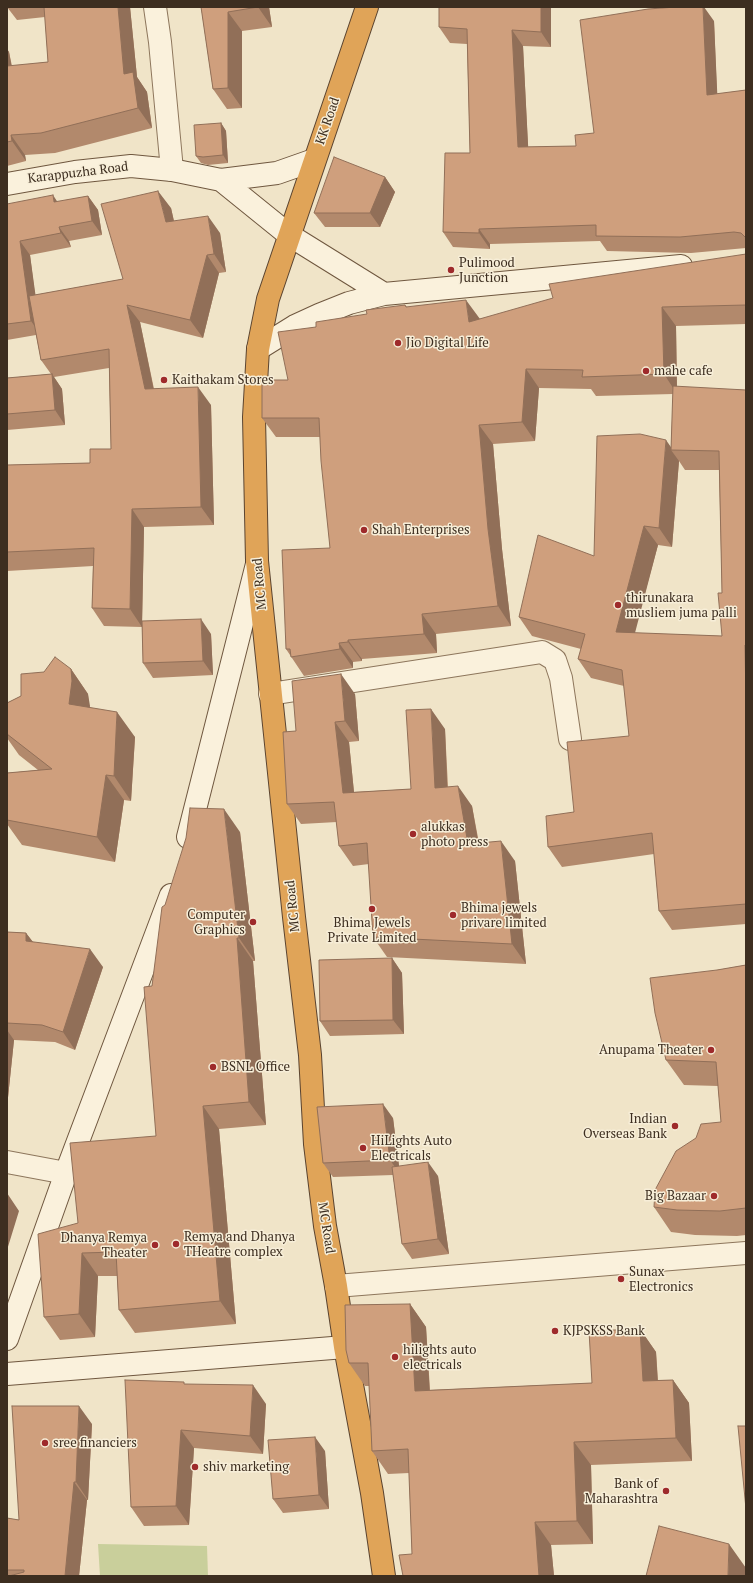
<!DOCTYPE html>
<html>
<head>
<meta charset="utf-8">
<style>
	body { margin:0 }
	#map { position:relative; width:753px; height:1583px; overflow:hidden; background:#f0e4c8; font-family:"PT Serif",serif }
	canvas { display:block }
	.frame { position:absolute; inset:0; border:8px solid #3d2e20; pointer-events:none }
</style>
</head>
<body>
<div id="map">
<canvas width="753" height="1583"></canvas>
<div class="frame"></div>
</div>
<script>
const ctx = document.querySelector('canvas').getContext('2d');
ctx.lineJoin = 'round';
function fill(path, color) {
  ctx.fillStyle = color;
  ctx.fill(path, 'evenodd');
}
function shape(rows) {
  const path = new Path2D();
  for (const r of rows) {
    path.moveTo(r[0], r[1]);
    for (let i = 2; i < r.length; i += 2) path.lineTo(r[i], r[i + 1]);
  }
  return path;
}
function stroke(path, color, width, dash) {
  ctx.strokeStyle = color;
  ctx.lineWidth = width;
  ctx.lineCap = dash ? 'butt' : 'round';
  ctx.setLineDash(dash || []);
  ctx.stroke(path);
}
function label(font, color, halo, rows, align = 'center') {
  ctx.font = font + ' "PT Serif",serif';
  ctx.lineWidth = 3;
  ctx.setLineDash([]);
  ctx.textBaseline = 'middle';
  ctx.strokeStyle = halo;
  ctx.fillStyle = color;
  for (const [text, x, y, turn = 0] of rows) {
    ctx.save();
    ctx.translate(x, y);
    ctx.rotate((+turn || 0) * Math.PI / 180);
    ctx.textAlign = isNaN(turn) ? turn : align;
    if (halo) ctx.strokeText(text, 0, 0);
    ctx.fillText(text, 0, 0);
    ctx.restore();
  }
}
fill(shape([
	[98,1544,207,1546,208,1576,100,1576]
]), '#c9cf9b');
const street = shape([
	[155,7,160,42,172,170],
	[270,694,542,652,555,660,561,678,570,739],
	[7,1162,66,1173],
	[336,1286,746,1253]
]);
const secondary = shape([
	[221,180,289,235,384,294],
	[7,184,75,172,131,166,172,170,221,180,277,173,314,160],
	[258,349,295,326,319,315,349,303,384,294,681,266],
	[188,837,257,564],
	[7,1339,66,1173,171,895],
	[7,1374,345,1347]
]);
const highway = shape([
	[367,7,268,299,258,349,254,417,257,561,294,917,310,1055,315,1144,325,1226,336,1286,345,1347,372,1493,384,1576]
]);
stroke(street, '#8d765c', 24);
stroke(secondary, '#6f573f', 24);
stroke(highway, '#5b4430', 24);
stroke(street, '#faf1dc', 22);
stroke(secondary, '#faf1dc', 22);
stroke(highway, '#e0a458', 22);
fill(shape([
	[7,7,131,7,130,7,137,77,147,92,152,128,55,153,25,155,26,161,7,166,7,49,9,52,12,66,48,62,45,17,17,20],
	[201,7,269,7,272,27,242,31,242,108,227,109,213,89],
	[551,7,551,47,523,46,528,147,576,146,594,133,714,21,717,94,746,90,746,248,691,253,607,251,600,241,490,244,490,249,453,247,443,232,470,153,467,44,450,43,439,27],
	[221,123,226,131,228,163,208,165,201,163,196,156],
	[385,177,395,192,380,227,325,227,314,213],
	[88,196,98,210,102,235,69,241,71,247,30,255,35,295,123,279,171,208,174,221,220,233,226,272,219,273,203,338,140,322,154,389,211,405,214,525,144,527,142,621,211,634,213,675,153,678,143,663,142,627,104,626,92,608,93,566,7,571,7,465,90,463,111,449,109,368,54,377,62,389,65,425,7,430,7,378,51,374,41,360,36,335,7,340,7,204,57,202],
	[746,254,746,324,676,326,677,387,746,390,746,924,672,930,659,911,654,854,562,867,548,847,629,736,624,686,591,678,578,659,581,649,532,636,519,617,594,556,671,448,673,394,596,396,591,389,539,388,535,441,493,444,502,549,511,626,436,634,437,653,362,659,362,661,353,662,353,668,304,676,286,649,330,548,320,437,276,437,262,418,288,380,316,327,405,305,407,307,480,319],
	[679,461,685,470,719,470,722,593,722,636,634,633,658,545,672,547],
	[71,669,88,694,89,707,135,737,131,801,124,800,115,862,22,845,7,824,7,773,38,770,19,755,7,738,7,703,21,696,44,672],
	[355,694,359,741,349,742,354,792,411,789,445,729,448,787,472,806,479,843,515,861,526,964,387,957,373,937,369,864,353,866,339,846,337,822,301,824,287,804,296,731],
	[240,832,255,961,253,961,266,1125,219,1129,236,1324,135,1333,119,1310,117,1276,98,1276,95,1337,60,1340,44,1317,78,1223,156,1136,152,986,165,905],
	[7,932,26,933,33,942,103,967,75,1050,55,1042,14,1040,7,1107],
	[392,958,402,973,404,1034,330,1036,320,1021],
	[746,965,746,1235,737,1236,695,1235,671,1232,654,1207,721,1122,718,1086,684,1085,666,1060,717,970],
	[393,1118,399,1166,438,1176,449,1254,412,1259,402,1244,393,1175,333,1177,323,1163],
	[410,1304,426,1327,430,1390,592,1383,640,1329,656,1352,658,1380,673,1380,689,1403,692,1461,591,1465,593,1544,551,1545,554,1576,403,1576,412,1554,409,1473,388,1474,372,1451,369,1386,365,1386,349,1363],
	[185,1384,266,1404,263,1454,194,1448,189,1525,144,1526,131,1507],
	[92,1424,88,1500,87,1500,79,1576,7,1576,7,1518,19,1520],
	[325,1451,329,1509,283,1513,273,1499]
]), '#b2896c');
fill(shape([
	[118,7,130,7,137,77,147,92,152,128,138,108,124,74],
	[258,7,269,7,272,27],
	[541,7,551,7,551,47,541,32],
	[703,7,704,7,714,21,718,110,707,95],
	[228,12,242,31,242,108,228,88],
	[512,30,523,46,529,163,518,147],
	[7,49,9,52,15,86,7,75],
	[221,123,226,131,228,163,223,155],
	[11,135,25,155,26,161,12,141],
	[385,177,395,192,380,227,370,213],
	[158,191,171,208,178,240,166,222],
	[53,195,62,209,54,202],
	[88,196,98,210,102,235,92,221],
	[208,216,220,233,226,272,214,254],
	[59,227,69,241,71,247,61,233],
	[479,229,490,244,490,249,479,233],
	[20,241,30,255,41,335,31,321],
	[207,255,219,273,203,338,190,320],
	[466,300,480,319,483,342,469,322],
	[127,305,140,322,157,406,145,389],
	[662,307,676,326,677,394,664,374],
	[526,369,539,388,535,441,522,422],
	[52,374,62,389,65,425,55,410],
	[198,387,211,405,214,525,201,507],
	[479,425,493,444,502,549,511,626,498,606,488,529],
	[666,440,673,450,671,450,679,461,672,547,659,528],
	[132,509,144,527,142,627,130,609],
	[644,526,658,545,630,652,616,632],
	[7,601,8,645,7,644],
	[422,614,436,634,437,653,424,634],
	[201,619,211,634,213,675,203,661],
	[348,640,362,659,362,661,348,642],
	[339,643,353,662,353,668,340,649],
	[745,645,746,647,746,701],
	[71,669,88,694,90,706,87,729,69,704],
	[341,674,355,694,359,741,345,721],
	[431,709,445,729,448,807,435,788],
	[117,712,135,737,131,801,114,776],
	[335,722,349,742,356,813,343,793],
	[106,775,124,800,115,862,97,837],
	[458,786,472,806,482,864,468,844],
	[224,809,240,832,255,961,239,938],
	[501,841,515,861,526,964,512,944],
	[26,933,39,950,26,941],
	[237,938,253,961,266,1125,249,1102],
	[90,949,103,967,75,1050,63,1032],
	[392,958,402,973,404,1034,393,1020],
	[7,1030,14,1040,7,1107],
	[383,1104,393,1118,400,1174,390,1160],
	[203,1106,219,1129,236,1324,220,1301],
	[428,1162,438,1176,449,1254,438,1239],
	[7,1193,19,1211,7,1250],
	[82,1253,98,1276,95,1337,79,1314],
	[410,1304,426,1327,431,1414,415,1391],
	[640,1329,656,1352,659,1404,643,1381],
	[673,1380,689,1403,692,1461,676,1438],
	[253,1385,266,1404,263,1454,250,1436],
	[79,1406,92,1424,88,1500,76,1482],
	[181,1430,194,1448,189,1525,176,1506],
	[315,1437,325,1451,329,1509,319,1495],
	[574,1442,591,1465,593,1544,577,1521],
	[74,1482,87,1500,79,1576,65,1576],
	[535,1522,551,1545,554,1576,539,1576],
	[729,1544,746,1568,746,1576,728,1576]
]), '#916f58');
const building = shape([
	[44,7,118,7,124,74,133,72,138,108,41,133,11,135,12,141,7,142,7,66,48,62,44,7],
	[201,7,258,7,228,12,228,88,213,89,201,7],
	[439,7,541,7,541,32,512,30,518,147,576,146,575,135,594,133,580,20,648,9,676,7,703,7,707,95,746,90,746,238,741,233,734,232,680,237,596,236,596,225,479,229,479,233,443,232,445,153,470,153,467,29,439,27,439,7],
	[221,123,223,155,203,157,196,156,194,125,221,123],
	[334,157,385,177,370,213,314,213,334,157],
	[158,191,166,222,208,216,214,254,207,255,190,320,127,305,145,389,198,387,201,507,132,509,130,609,92,608,94,548,7,552,7,465,90,463,90,449,111,449,109,349,41,360,29,296,123,279,101,204,158,191],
	[53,195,54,202,88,196,92,221,59,227,61,233,20,241,31,321,7,324,7,204,53,195],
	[746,254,746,305,662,307,664,374,582,377,583,370,526,369,522,422,479,425,488,529,498,606,422,614,424,634,348,640,348,642,339,643,340,649,291,657,290,649,286,649,282,550,330,548,321,461,319,418,262,418,262,380,288,380,278,332,316,327,316,322,367,314,366,310,405,305,406,307,466,300,469,322,553,298,549,284,746,254],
	[52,374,55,410,7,414,7,378,52,374],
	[673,386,746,390,746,645,745,645,746,701,746,904,659,911,652,833,548,847,546,816,574,812,567,742,629,736,622,670,578,659,585,634,519,617,538,535,594,556,597,436,640,434,666,440,659,528,644,526,616,632,722,636,718,593,722,593,719,451,671,450,673,386],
	[201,619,203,661,143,663,142,621,201,619],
	[55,657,71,669,72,681,69,704,117,712,114,776,106,775,97,837,7,820,7,773,52,769,7,734,7,703,21,696,21,674,44,672,55,657],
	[341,674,345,721,335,722,343,793,411,789,406,710,431,709,435,788,458,786,468,844,501,841,512,944,373,937,367,843,339,846,334,802,287,804,283,732,296,731,292,681,341,674],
	[190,808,224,809,239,938,237,938,249,1102,203,1106,220,1301,119,1310,116,1252,82,1253,79,1314,44,1317,38,1234,78,1223,70,1143,156,1136,144,987,152,986,162,907,165,905,186,838,190,808],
	[7,932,26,933,26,941,90,949,63,1032,42,1025,7,1023,7,932],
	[392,958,393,1020,320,1021,319,960,392,958],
	[746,965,746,1208,720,1211,677,1210,654,1207,655,1190,676,1151,696,1138,701,1124,721,1122,716,1062,666,1060,655,1013,650,978,717,970,746,965],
	[383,1104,390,1160,323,1163,317,1107,383,1104],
	[428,1162,438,1239,402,1244,392,1167,428,1162],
	[410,1304,415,1391,592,1383,589,1331,640,1329,643,1381,673,1380,676,1438,574,1442,577,1521,535,1522,539,1576,403,1576,399,1555,412,1554,408,1449,372,1451,368,1363,349,1363,346,1350,345,1305,410,1304],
	[125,1380,184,1382,184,1384,253,1385,250,1436,181,1430,176,1506,131,1507,125,1380],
	[12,1406,79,1406,76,1482,74,1482,65,1576,9,1576,24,1572,24,1570,7,1570,7,1518,19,1520,12,1406],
	[738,1426,746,1426,746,1509,738,1426],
	[315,1437,319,1495,273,1499,268,1440,315,1437],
	[659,1526,729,1544,728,1576,646,1576,659,1526]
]);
fill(building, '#cf9f7d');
stroke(building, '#916f58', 1);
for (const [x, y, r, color] of [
	[451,270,4,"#9e2a2b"],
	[398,343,4,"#9e2a2b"],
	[646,371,4,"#9e2a2b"],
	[164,380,4,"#9e2a2b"],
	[364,530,4,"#9e2a2b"],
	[618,605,4,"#9e2a2b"],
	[413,834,4,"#9e2a2b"],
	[372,909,4,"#9e2a2b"],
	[453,915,4,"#9e2a2b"],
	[253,922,4,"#9e2a2b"],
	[711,1050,4,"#9e2a2b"],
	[213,1067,4,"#9e2a2b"],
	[675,1126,4,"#9e2a2b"],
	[363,1148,4,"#9e2a2b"],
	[714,1196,4,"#9e2a2b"],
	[176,1244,4,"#9e2a2b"],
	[155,1245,4,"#9e2a2b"],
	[621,1279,4,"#9e2a2b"],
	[555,1331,4,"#9e2a2b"],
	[395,1357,4,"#9e2a2b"],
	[45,1443,4,"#9e2a2b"],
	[195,1467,4,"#9e2a2b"],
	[666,1491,4,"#9e2a2b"]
]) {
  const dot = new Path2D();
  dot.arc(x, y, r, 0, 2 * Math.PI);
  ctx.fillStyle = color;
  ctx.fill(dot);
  stroke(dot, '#f7eed8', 1.5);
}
label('13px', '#3d2e20', '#f7eed8', [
	["KK Road",328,121,-71],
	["Karappuzha Road",78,173,-7],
	["MC Road",260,584,-95],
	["MC Road",293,906,-96],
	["MC Road",326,1228,81]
]);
label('13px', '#3d2e20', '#f7eed8', [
	["Pulimood",459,263],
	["Junction",459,278],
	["Jio Digital Life",406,343],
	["mahe cafe",654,371],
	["Kaithakam Stores",172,380],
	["Shah Enterprises",372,530],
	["thirunakara",626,598],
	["musliem juma palli",626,613],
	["alukkas",421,827],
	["photo press",421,842],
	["Bhima jewels",461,908],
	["privare limited",461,923],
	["Computer",245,915,"right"],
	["Graphics",245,930,"right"],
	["Bhima Jewels",372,923,"center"],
	["Private Limited",372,938,"center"],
	["Anupama Theater",703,1050,"right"],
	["BSNL Office",221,1067],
	["Indian",667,1119,"right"],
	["Overseas Bank",667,1134,"right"],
	["HiLights Auto",371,1141],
	["Electricals",371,1156],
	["Big Bazaar",706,1196,"right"],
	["Remya and Dhanya",184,1237],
	["THeatre complex",184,1252],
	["Dhanya Remya",147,1238,"right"],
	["Theater",147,1253,"right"],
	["Sunax",629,1272],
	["Electronics",629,1287],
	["KJPSKSS Bank",563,1331],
	["hilights auto",403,1350],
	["electricals",403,1365],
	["sree financiers",53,1443],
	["shiv marketing",203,1467],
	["Bank of",658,1484,"right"],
	["Maharashtra",658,1499,"right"]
], 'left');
</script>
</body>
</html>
